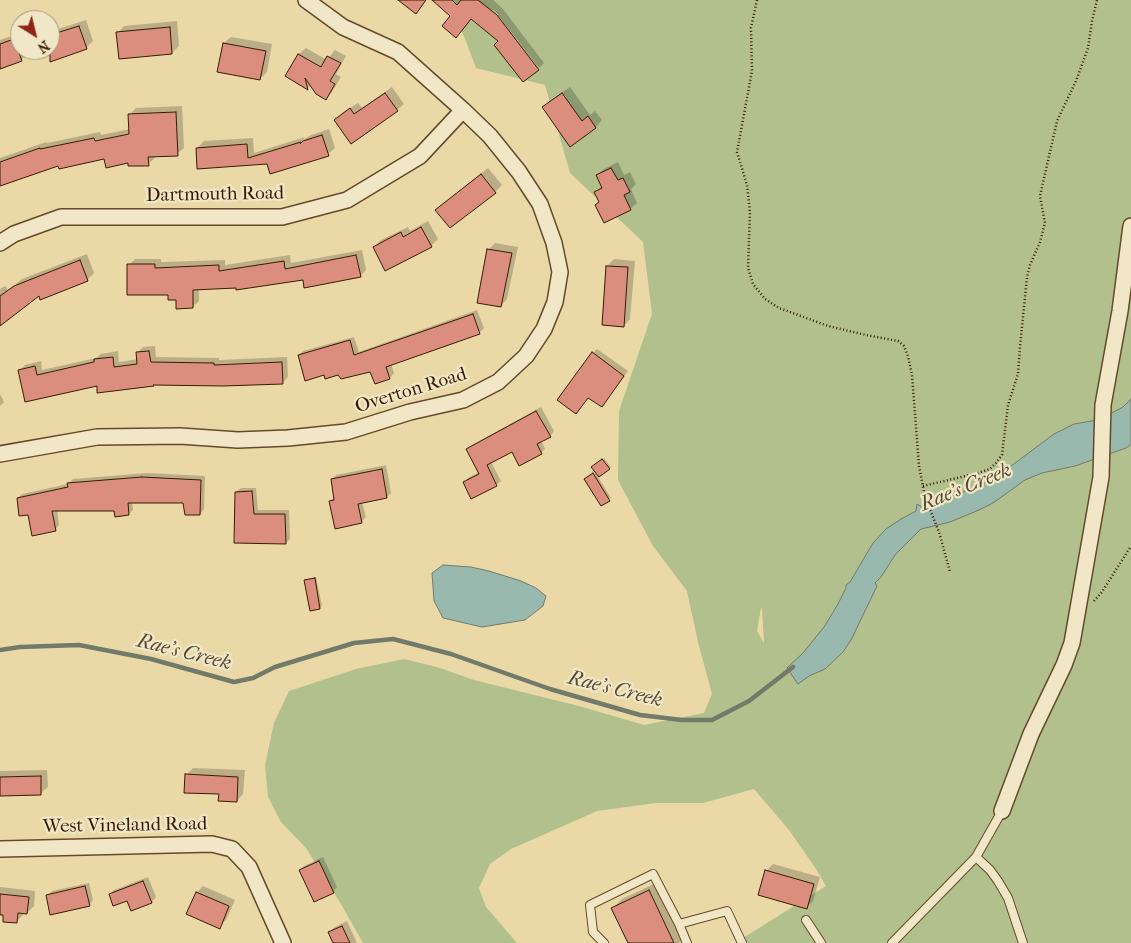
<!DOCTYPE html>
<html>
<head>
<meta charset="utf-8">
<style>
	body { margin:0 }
	#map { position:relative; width:1131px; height:943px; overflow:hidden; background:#ead9a7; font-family:"IM FELL French Canon",serif }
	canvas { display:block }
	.north { position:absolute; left:10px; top:10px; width:50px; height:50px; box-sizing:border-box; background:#f1e6c6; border:1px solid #a79577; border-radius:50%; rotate:144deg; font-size:14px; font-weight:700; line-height:20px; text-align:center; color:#371b01 }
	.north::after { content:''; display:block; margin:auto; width:18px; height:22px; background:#8f2418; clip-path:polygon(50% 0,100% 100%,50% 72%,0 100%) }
</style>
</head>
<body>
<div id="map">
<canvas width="1131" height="943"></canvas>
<div class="north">N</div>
</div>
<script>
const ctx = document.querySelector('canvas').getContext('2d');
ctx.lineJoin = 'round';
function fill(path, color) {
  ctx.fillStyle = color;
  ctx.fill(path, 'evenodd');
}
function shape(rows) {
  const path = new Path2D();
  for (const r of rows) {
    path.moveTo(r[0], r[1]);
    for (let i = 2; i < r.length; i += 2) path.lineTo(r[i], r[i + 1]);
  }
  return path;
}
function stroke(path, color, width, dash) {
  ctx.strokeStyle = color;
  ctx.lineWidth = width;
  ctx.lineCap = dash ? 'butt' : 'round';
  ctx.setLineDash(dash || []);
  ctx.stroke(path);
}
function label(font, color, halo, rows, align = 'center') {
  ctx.font = font + ' "IM FELL French Canon",serif';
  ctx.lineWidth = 4.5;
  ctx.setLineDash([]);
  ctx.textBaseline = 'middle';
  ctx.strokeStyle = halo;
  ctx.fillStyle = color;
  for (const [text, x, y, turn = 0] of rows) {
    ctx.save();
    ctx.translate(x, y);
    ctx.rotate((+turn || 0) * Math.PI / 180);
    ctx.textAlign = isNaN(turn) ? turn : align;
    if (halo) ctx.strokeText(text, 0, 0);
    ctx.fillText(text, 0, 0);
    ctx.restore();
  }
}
fill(shape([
	[450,0,1131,0,1131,943,735,943,826,886,816,869,789,830,754,789,703,803,656,803,597,811,511,849,490,864,479,888,486,907,517,943,363,943,341,904,306,848,281,822,268,797,265,765,274,723,289,691,356,669,404,659,437,667,474,680,579,706,644,725,704,713,712,694,698,642,687,591,653,546,618,480,619,411,652,314,643,242,570,173,545,85,476,68],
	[761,608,762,609,764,643,757,631]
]), '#b1c08c');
const water = shape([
	[1131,399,1131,444,1126,448,1075,466,1042,473,1025,480,993,503,979,510,950,522,921,529,895,555,881,577,875,583,877,586,851,640,843,652,825,669,809,676,798,684,787,668,803,653,824,627,838,604,846,588,846,585,850,582,873,543,886,529,901,519,916,511,917,504,922,507,932,504,961,493,987,482,999,475,1054,434,1074,424,1092,421,1110,414,1123,407,1131,399],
	[443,565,471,567,489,571,521,581,536,588,546,596,543,606,525,620,482,627,443,618,434,601,432,573,443,565]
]);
fill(water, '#99b9ae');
stroke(water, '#727a69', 1);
fill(shape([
	[434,0,493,0,503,9,544,63,539,68,494,10,492,11,499,41,472,18,462,30,452,16],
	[86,20,93,41,86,48,52,60,49,50,50,50,50,33,52,31],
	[177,21,179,46,172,53,118,33,124,26],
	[20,33,20,50,27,50,28,54,21,60,0,68,0,40],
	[231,37,272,44,267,72,260,79,224,43],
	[306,48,327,60,335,50,346,56,336,74,341,77,332,92,325,99,311,85,308,88,287,76,299,54],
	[392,87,404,104,397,110,335,120,342,113,358,103,362,108],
	[570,87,590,115,595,111,602,120,596,127,570,145,544,107,550,101],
	[182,106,184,148,177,154,155,156,155,158,148,164,105,158,59,164,0,185,0,158,46,142,47,143,100,132,101,135,130,129,129,115,136,108],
	[329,129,335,148,328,154,267,163,197,148,204,141,253,138,254,153,305,137,303,140,311,135],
	[618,162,624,175,630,172,636,184,631,189,637,203,630,209,600,201,596,192,602,186,597,175,604,169],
	[488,168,502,185,495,192,437,210,444,203],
	[428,221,438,239,431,246,374,247,381,240,408,227,410,231],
	[495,243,518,247,507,299,501,306,489,249],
	[362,250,366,270,360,276,304,278,237,287,199,289,199,301,193,307,177,299,129,265,135,259,161,259,161,262,225,260,225,265,290,255,291,263],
	[87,254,94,273,87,280,39,294,0,325,0,289,5,286,8,290,22,279],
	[614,259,635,261,630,319,624,326,607,266],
	[477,310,484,328,479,333,391,364,394,373,390,378,375,383,371,370,339,374,325,374,299,355,303,351,354,337,359,352],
	[155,346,156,357,219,358,219,360,287,357,288,377,282,383,155,384,153,385,98,384,26,401,19,371,25,365,41,361,42,370,96,358,101,354,118,351,119,362,138,359,137,353,143,347],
	[597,349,628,371,606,401,589,397,576,413,593,353],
	[0,394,4,402,0,406],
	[541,407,554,431,550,436,541,440,545,449,541,453,513,451,491,462,501,481,496,485,472,497,464,482,468,478,479,472,468,450,472,445],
	[604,458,611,467,598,477,611,498,601,505,587,478,597,472,595,465],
	[386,465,391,493,387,497,362,502,366,517,361,522,330,501,335,497,332,479,336,475],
	[147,473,205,476,204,509,200,514,184,502,132,502,133,510,129,514,115,510,57,510,59,525,55,530,29,514,18,498,22,494,68,484,73,479],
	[241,488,256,488,258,510,289,510,290,539,286,543,235,542,236,492],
	[316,577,322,606,320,608,305,580,307,579],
	[193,768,245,770,243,794,237,801,220,793,186,775],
	[47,770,48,787,41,793,0,795,0,771],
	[323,857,337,887,333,892,300,870,304,866],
	[773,864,820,877,813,901,806,908,766,871],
	[148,877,156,897,152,902,131,910,127,900,110,894,114,890],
	[658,882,684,938,679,943,629,943,613,908,622,899],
	[89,883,93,900,89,905,47,896,52,891],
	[203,886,235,900,226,920,219,927,197,892],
	[0,887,35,891,34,906,27,913,23,913,23,915,16,922,5,914,0,913],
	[347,921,357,943,334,943,329,932,335,927]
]), '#0003');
stroke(shape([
	[0,650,20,647,79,645,151,659,234,682,253,678,275,667,354,643,393,639,451,654,550,689,640,715,682,720,712,720,749,701,793,667]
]), '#727a69', 4.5);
const building = shape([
	[398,0,426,0,416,14,398,0],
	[432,0,452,0,457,5,461,0,478,0,497,15,539,70,523,82,494,45,498,41,471,19,456,38,442,26,450,16,432,0],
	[79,26,87,49,50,62,50,35,79,26],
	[170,27,172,54,119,59,116,32,170,27],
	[14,39,22,61,0,69,0,44,14,39],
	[223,43,266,51,260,80,217,72,223,43],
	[298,54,321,67,327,56,341,63,330,81,335,84,326,100,316,94,305,78,308,90,285,76,298,54],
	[385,93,398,111,351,144,334,120,350,108,354,114,385,93],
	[562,93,582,121,588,116,596,128,570,147,542,107,562,93],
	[176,112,178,156,148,157,149,166,128,166,128,163,106,168,104,159,59,169,58,166,0,186,0,162,40,148,40,149,94,138,95,141,129,134,128,114,176,112],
	[322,135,329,156,270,174,267,164,197,169,196,148,247,144,248,158,301,142,300,144,303,141,322,135],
	[611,168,618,180,623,178,630,192,624,195,631,210,604,223,595,205,599,202,594,192,602,188,596,175,611,168],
	[481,174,496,193,450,228,435,210,481,174],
	[421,227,432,247,385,271,373,247,401,232,403,237,421,227],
	[487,249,512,253,501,307,477,303,487,249],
	[356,255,361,277,304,288,303,280,236,290,236,288,193,290,193,308,176,309,176,300,168,300,168,295,127,295,127,264,155,264,155,268,219,265,219,271,284,261,285,269,356,255],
	[80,260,88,281,40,300,39,296,0,326,0,296,14,286,80,260],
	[606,266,628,267,624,327,602,325,606,266],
	[473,314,480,334,386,367,390,379,375,384,370,372,341,379,338,375,325,379,324,375,305,381,298,355,350,340,354,355,473,314],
	[149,351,151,362,214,363,214,365,282,362,283,384,223,386,153,385,154,386,97,393,97,386,25,402,18,370,35,366,37,375,94,362,94,359,113,357,114,367,137,364,136,352,149,351],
	[592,352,624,376,602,407,588,398,576,414,557,400,592,352],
	[536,411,551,437,537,444,542,454,519,466,512,452,487,465,497,486,471,499,463,482,479,474,466,449,536,411],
	[602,459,610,469,599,477,591,467,602,459],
	[382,469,387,498,358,504,362,523,335,529,329,501,334,500,331,479,382,469],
	[593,473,610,501,601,506,584,479,593,473],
	[142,477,201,480,200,515,185,515,183,503,128,503,129,515,115,517,114,511,52,511,56,531,32,536,28,515,19,516,17,498,68,487,67,483,142,477],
	[252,491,254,514,285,514,286,544,234,543,235,492,252,491],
	[315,578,320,609,310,611,304,580,315,578],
	[185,774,238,777,237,802,218,801,219,794,184,793,185,774],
	[41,776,41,795,0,796,0,777,41,776],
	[319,861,334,893,314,902,299,870,319,861],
	[765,870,814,884,807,909,758,895,765,870],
	[143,881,152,903,131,911,127,901,113,906,109,894,143,881],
	[85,886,90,906,50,915,46,895,85,886],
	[649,890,674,943,628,943,611,908,649,890],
	[196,892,229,906,220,929,186,914,196,892],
	[0,894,29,897,27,914,18,913,17,923,3,922,3,915,0,915,0,894],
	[342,926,350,943,333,943,328,932,342,926]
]);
fill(building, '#db8e7d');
stroke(building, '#371b01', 1);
const lane = shape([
	[976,857,990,870,998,881,1008,898,1023,943],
	[806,920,821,943],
	[679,924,687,943],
	[604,943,593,932,590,905,653,874,679,924,727,911,742,943],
	[892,943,976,857,1002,811]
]);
const street = shape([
	[0,243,14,234,61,217,282,217,347,200,420,156,463,110],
	[0,454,97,437,180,436,238,440,288,438,346,432,410,412,463,400,498,382,526,356,544,329,555,302,560,272,554,243,540,204,519,172,490,136,463,110,398,52,343,27,306,0],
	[1002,811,1031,734,1064,665,1072,643,1101,477,1103,405,1120,311,1131,226],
	[0,849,212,844,232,849,249,867,283,943]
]);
stroke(lane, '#644a2a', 10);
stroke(street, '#644a2a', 18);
stroke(shape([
	[757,0,751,28,752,71,737,152,747,185,750,212,748,268,753,284,765,299,779,308,828,326,866,335,898,341,904,346,908,356,912,375,919,466,925,497,939,532,950,572],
	[923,486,978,473,990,469,996,463,1002,455,1008,405,1018,374,1020,347,1027,277,1030,265,1040,242,1045,223,1040,196,1057,121,1076,81,1088,48,1092,21,1097,0],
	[1094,601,1102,592,1131,546]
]), '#371b01', 2.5, [1, 2.5]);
stroke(lane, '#f1e6c6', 8);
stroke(street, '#f1e6c6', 15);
label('19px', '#371b01', '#f1e6c6', [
	["Dartmouth Road",215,195,-1],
	["Overton Road",411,391,-17],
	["West Vineland Road",125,826,-1]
]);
label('italic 20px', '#544a35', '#f1e6c6', [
	["Rae's Creek",966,488,-22],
	["Rae's Creek",184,653,14],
	["Rae's Creek",615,690,14]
]);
</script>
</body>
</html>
